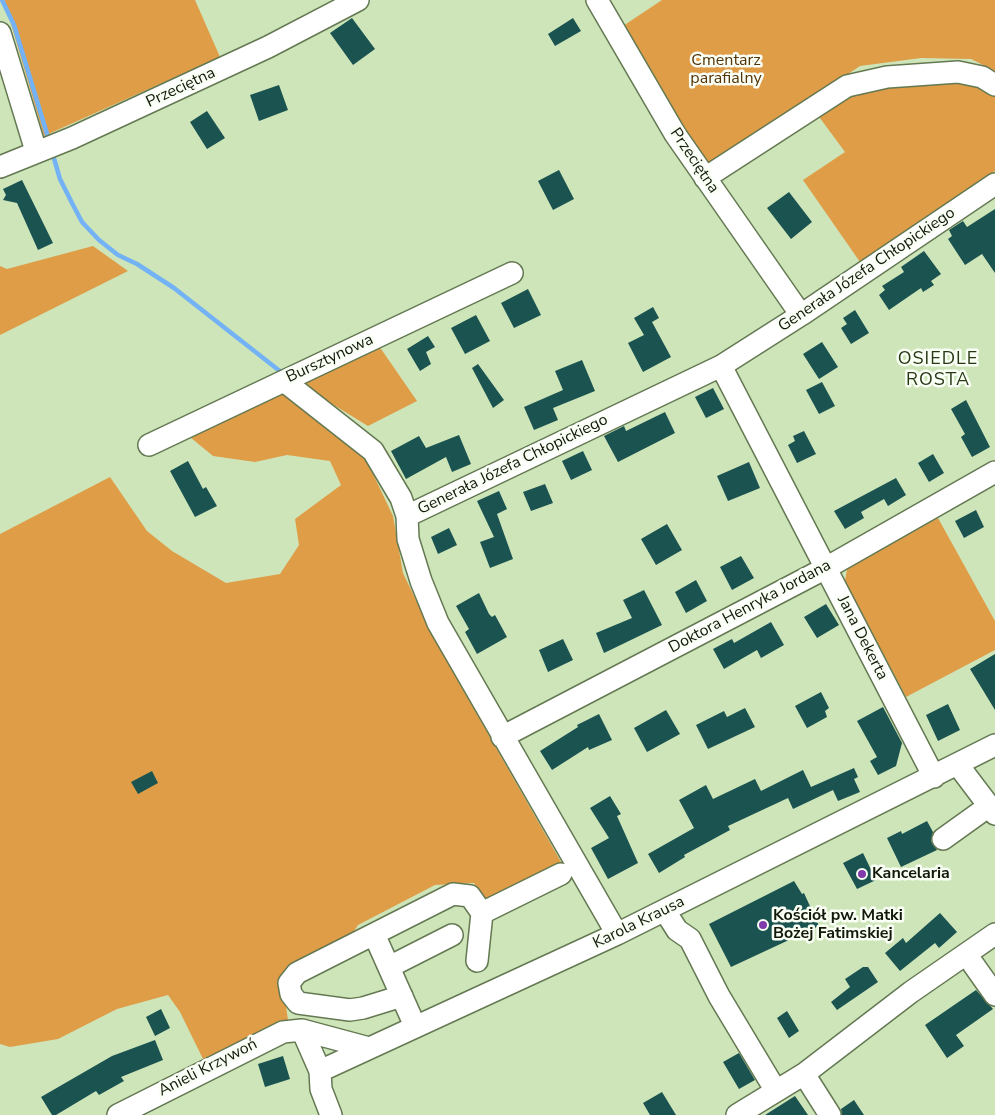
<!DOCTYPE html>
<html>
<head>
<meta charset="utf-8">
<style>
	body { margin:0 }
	canvas { display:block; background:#cee5ba }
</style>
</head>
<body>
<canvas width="995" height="1115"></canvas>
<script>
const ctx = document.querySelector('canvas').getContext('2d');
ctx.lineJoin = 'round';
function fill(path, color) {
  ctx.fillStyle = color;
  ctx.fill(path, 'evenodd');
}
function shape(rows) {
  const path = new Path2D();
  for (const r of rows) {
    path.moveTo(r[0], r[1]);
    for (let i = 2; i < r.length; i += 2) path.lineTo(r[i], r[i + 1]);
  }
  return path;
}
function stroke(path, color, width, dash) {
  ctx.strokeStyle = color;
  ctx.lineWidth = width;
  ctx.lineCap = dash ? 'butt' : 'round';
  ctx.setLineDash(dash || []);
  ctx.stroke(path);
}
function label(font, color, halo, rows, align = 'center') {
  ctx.font = font + ' "Nunito Sans",sans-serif';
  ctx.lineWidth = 5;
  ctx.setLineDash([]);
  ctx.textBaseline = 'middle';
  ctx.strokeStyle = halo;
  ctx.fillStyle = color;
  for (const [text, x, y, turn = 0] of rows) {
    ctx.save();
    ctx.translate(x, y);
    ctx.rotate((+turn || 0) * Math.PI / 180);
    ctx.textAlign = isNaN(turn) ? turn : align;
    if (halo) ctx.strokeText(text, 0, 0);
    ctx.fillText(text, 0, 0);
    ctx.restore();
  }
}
fill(shape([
	[4,0,195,0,220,57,44,136],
	[662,0,995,0,995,71,971,59,921,58,860,66,706,169,620,28],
	[958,82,980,86,995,96,995,171,860,262,803,180,845,152,817,114,849,94,892,86],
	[93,246,128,271,0,335,0,266,7,269],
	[379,346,417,401,368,426,298,383],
	[283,391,365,457,393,516,403,573,437,644,565,869,488,907,474,883,435,885,358,925,344,947,283,985,288,1020,203,1059,180,1012,168,995,117,1009,58,1039,10,1047,0,1044,0,534,110,477,147,531,172,551,226,583,280,574,299,545,295,519,341,485,330,461,287,455,255,462,213,456,190,437],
	[938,518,995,621,995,650,906,697,845,581,847,569]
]), '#df9d47');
stroke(shape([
	[2,0,14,25,47,134],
	[53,155,60,179,73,205,82,222,99,240,118,255,137,264,174,288,281,372]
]), '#73b2f4', 4.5);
fill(shape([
	[352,18,375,49,353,65,330,33],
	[573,18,581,31,555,46,548,34],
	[279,85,288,110,259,121,250,95],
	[207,111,225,138,207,149,190,122],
	[559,170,574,199,553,210,538,181],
	[22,180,53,243,38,250,17,203,3,200,6,195,3,189],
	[789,192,812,222,791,239,767,208],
	[995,209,995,273,982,254,965,265,948,239,952,236,949,230,963,221,967,227],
	[924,251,941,274,931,281,934,285,923,292,921,288,889,310,879,295,885,290,882,286,904,272,901,267],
	[528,289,541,315,514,328,501,303],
	[653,307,659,318,652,322,671,357,643,372,628,343,644,335,634,318],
	[855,310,869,333,851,344,841,328,847,324,843,318],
	[476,315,490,341,465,354,451,328],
	[428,336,435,347,426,352,431,364,420,371,407,349],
	[822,342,838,367,819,379,803,354],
	[582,360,595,391,553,408,558,420,534,430,524,407,563,390,555,371],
	[478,364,504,400,493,408,472,368],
	[822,382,835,406,819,414,806,390],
	[713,388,724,409,706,418,695,397],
	[966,400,990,447,972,457,961,437,965,434,951,409],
	[665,412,675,433,618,462,604,436,624,426,626,431],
	[804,431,816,454,797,463,788,445,795,441,793,436],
	[459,435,471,464,452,472,446,457,406,479,391,451,419,436,426,448],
	[583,451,592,470,571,480,562,461],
	[933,454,944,473,929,482,918,463],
	[188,461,203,489,206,487,217,506,195,517,170,471],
	[749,462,760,488,728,501,717,476],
	[896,478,906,495,888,506,884,499,861,512,864,518,845,529,834,511],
	[545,484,553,503,531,511,523,492],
	[499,491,507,509,497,514,513,559,490,568,480,542,494,537,477,501],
	[976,510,984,527,964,538,955,521],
	[667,524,682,550,656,565,641,539],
	[449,528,457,545,438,554,431,537],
	[741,556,754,578,732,590,720,567],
	[696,580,707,601,686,613,675,592],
	[644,590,662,625,604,653,596,633,632,618,623,600],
	[479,593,489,614,492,617,495,615,507,637,477,654,465,632,469,629,456,606],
	[826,604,839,625,817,638,804,617],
	[771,622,784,645,761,658,757,650,724,669,713,649,732,639,734,643],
	[563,639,573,660,548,672,539,650],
	[995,654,995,710,970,669],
	[821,692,829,708,825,711,827,717,807,728,795,706],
	[948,704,960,730,938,741,926,715],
	[883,707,902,743,896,766,878,775,870,761,877,757,857,721],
	[745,708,755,727,708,749,696,725,724,711,727,717],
	[666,710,680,734,647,752,634,728],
	[599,714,612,740,589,750,588,747,552,770,540,751,578,727,577,725],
	[854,768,858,777,854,779,860,792,838,801,833,790,793,809,788,798,728,826,730,830,684,855,685,857,659,873,648,854,694,828,679,800,706,785,713,799,755,779,761,791,803,770,811,787],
	[152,771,158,783,138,794,131,782],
	[610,796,621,814,617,816,638,863,608,879,591,848,609,838,590,808],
	[927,821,933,832,931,841,937,850,901,867,887,838,901,831,902,834],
	[863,853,876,880,857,889,843,863],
	[794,881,802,894,804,893,819,926,731,967,709,924],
	[940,913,957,932,939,948,935,943,900,971,885,953,903,938,906,943],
	[863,967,868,967,878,982,837,1010,831,1002,850,987,845,979],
	[976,990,993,1009,956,1035,964,1046,947,1058,925,1025],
	[161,1009,170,1028,155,1036,146,1017],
	[787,1011,799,1031,789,1038,777,1018],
	[155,1040,163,1060,121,1077,124,1081,99,1095,96,1091,56,1115,52,1115,41,1097,112,1056],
	[739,1053,755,1080,739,1089,723,1062],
	[283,1056,290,1079,265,1087,258,1064],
	[662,1092,676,1115,650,1115,643,1103],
	[795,1096,808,1115,765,1115],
	[854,1100,864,1115,842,1115,841,1109]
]), '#1a5350');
const minor = shape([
	[597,0,675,134,801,315],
	[0,33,36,151],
	[0,167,72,138,268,47,358,0],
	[705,178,847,86,887,77,958,72,982,77,995,85],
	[721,366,934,777],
	[284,381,373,451,401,498,407,516],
	[149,445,512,273],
	[502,737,826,568,995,472],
	[958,765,995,814],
	[943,839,989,806],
	[665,911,677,930,690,939,719,996,776,1091],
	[482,913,561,874],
	[374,934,415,1026],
	[617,934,438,623,421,581,408,539,407,516,721,366,801,315,995,184],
	[966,954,995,995],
	[389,967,452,935],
	[402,996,363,1008,350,1010,298,1003,291,994,289,983,297,973,453,894,470,896,482,913,477,961],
	[302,1030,320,1071],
	[804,1074,830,1115],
	[118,1115,283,1032,302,1030,369,1048],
	[331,1115,321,1089,320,1071,617,934,995,745],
	[737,1115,804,1074,911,992,995,934]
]);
stroke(minor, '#647952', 24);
stroke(minor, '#fff', 21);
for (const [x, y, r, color] of [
	[862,874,5,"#8239ac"],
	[763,925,5,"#8239ac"]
]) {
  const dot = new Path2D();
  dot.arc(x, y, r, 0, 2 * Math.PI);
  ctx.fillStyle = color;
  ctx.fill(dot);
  stroke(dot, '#fafff6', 2);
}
label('16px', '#523409', '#fafff6', [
	["Cmentarz",726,61],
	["parafialny",726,79]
]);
label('16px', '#111909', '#fafff6', [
	["Przeciętna",181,88,-25],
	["Przeciętna",694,161,56],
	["Generała Józefa Chłopickiego",867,270,-34],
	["Bursztynowa",330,359,-25],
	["Generała Józefa Chłopickiego",513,465,-26],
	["Doktora Henryka Jordana",750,607,-28],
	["Jana Dekerta",862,638,63],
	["Karola Krausa",639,923,-26],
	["Anieli Krzywoń",208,1068,-27]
]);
label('bold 16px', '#111909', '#fafff6', [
	["Kancelaria",872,874],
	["Kościół pw. Matki",773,916],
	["Bożej Fatimskiej",773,934]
], 'left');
ctx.letterSpacing = '1px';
label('18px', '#263713', '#fafff6', [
	["OSIEDLE",938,360],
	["ROSTA",938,381]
]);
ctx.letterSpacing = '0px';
</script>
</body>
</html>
